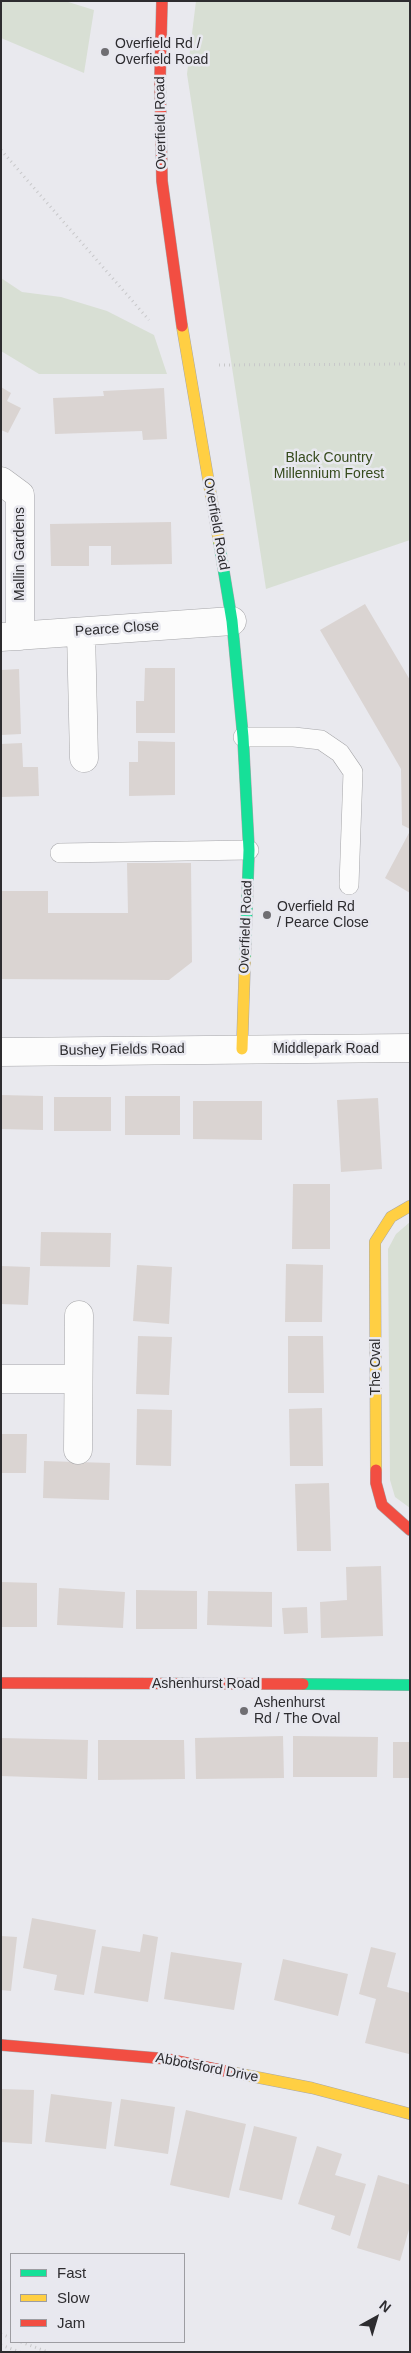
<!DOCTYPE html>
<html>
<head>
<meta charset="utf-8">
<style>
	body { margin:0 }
	#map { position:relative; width:411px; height:2353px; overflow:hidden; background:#e9e9ee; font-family:Helvetica,sans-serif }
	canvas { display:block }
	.frame { position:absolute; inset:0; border:2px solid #2d2c2f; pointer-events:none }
	.legend { position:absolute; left:10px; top:2253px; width:175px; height:90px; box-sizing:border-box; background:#e8e8ef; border:1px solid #9d9da2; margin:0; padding:6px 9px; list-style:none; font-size:15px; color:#2d2c2f }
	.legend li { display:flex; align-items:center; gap:10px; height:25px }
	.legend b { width:25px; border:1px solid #9d9da2 }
	.north { position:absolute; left:351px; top:2293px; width:50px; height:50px; -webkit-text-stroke:4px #e8e8ef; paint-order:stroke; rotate:39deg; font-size:14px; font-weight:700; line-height:20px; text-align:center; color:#2d2c2f }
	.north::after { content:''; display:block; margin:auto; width:18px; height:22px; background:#2d2c2f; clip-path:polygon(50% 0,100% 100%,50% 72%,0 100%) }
</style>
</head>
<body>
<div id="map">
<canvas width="411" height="2353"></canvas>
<div class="frame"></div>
<ul class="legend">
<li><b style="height:6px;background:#16e098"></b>Fast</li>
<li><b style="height:6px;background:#ffcf43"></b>Slow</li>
<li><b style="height:6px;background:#f24e42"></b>Jam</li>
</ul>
<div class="north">N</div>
</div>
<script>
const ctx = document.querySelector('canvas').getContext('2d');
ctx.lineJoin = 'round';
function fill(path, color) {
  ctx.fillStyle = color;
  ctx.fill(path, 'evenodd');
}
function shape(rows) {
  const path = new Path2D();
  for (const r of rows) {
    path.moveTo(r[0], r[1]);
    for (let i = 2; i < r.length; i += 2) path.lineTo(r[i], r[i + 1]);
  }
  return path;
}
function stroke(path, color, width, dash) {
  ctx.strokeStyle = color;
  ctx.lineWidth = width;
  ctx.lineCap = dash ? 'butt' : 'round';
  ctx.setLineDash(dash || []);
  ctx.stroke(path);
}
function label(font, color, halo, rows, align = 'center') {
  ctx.font = font + ' Helvetica,sans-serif';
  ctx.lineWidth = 5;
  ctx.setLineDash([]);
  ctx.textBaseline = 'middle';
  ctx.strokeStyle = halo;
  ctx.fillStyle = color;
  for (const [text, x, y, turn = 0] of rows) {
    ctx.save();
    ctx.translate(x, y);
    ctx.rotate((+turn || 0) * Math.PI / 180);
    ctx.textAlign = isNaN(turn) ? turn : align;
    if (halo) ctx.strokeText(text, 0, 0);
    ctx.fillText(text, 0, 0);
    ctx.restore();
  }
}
fill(shape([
	[1,1,65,1,94,10,84,73,1,38],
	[196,1,410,1,410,540,266,589,187,74],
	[1,278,22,292,61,297,107,311,154,335,167,374,39,374,1,351],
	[410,1222,410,1508,395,1497,390,1480,388,1249,396,1234]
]), '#d8dfd4');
fill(shape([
	[1,387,11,393,7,401,21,408,8,433,1,430],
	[164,388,167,439,143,440,142,431,55,434,53,398,104,396,103,391],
	[171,522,172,564,111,565,111,546,89,546,89,566,51,566,50,524],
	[365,604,410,680,410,829,402,825,401,769,320,630],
	[145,668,175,668,175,733,136,733,136,701,144,701],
	[19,669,21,734,1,735,1,670],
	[138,741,175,742,175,795,129,796,129,762,138,762],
	[22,743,23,767,38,767,39,796,1,797,1,744],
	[410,831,410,893,385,878],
	[127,863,191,863,192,962,169,980,1,979,1,891,48,891,48,913,128,913],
	[1,1095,43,1096,43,1130,1,1129],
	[125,1096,180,1096,180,1135,125,1135],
	[54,1097,111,1097,111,1131,54,1131],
	[378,1098,382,1169,341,1172,337,1100],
	[193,1101,262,1101,262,1140,193,1139],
	[293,1184,330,1184,330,1249,292,1249],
	[41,1232,111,1233,110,1267,40,1266],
	[286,1264,323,1265,322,1322,285,1322],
	[137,1265,172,1267,169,1324,133,1321],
	[1,1266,30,1267,28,1305,1,1304],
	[138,1336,172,1337,169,1395,136,1394],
	[288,1336,323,1336,324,1393,288,1393],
	[322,1408,323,1466,290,1466,289,1409],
	[137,1409,172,1410,171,1466,136,1465],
	[1,1434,27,1434,26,1473,1,1473],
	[44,1461,110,1463,109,1500,43,1498],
	[329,1483,331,1551,297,1551,295,1484],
	[381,1566,383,1636,321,1638,320,1602,347,1600,346,1567],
	[1,1582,37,1583,37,1627,1,1627],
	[59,1588,125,1592,123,1628,57,1625],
	[136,1590,197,1591,197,1629,136,1629],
	[208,1591,272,1592,272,1627,207,1625],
	[307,1607,308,1633,284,1634,282,1608],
	[283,1736,284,1778,196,1779,195,1738],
	[293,1736,378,1737,377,1777,293,1777],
	[1,1738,88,1740,87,1779,1,1776],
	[98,1740,184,1740,185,1779,98,1780],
	[393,1742,410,1742,410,1778,393,1778],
	[32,1918,96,1930,84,1995,54,1990,57,1975,23,1968],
	[143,1934,158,1937,148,2002,94,1993,102,1946,140,1952],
	[1,1936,17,1937,11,1991,1,1990],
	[371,1947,396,1953,387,1987,410,1993,409,2054,365,2043,376,1999,359,1994],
	[171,1952,242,1963,234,2010,164,1999],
	[283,1959,348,1974,338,2016,274,2000],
	[1,2089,34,2090,32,2144,1,2142],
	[51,2094,112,2102,106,2149,45,2142],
	[121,2099,175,2107,168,2154,114,2146],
	[186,2110,246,2124,229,2198,170,2185],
	[254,2126,297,2137,282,2200,239,2190],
	[317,2146,342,2154,335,2175,366,2184,350,2236,331,2229,335,2216,298,2204],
	[378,2175,410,2185,410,2226,400,2261,357,2248]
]), '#dad4d2');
const lane = shape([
	[243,737,294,737,321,740,340,753,353,772,349,885],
	[60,853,249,850]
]);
const street = shape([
	[1,481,20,495,20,636],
	[81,632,84,758],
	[1,637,232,621],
	[1,1052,410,1048],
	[1,1379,78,1379],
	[78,1450,79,1315]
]);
const fast = shape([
	[219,542,232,621,243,737,249,850,245,958],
	[303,1684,410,1685]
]);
const slow = shape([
	[182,326,219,542],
	[242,1049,245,958],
	[376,1470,375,1242,391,1217,410,1206],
	[230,2072,312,2088,410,2114]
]);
const jam = shape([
	[162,1,160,80,162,181,182,326],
	[376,1470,376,1483,382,1505,410,1530],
	[1,1683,303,1684],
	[1,2045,168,2059,230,2072]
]);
stroke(lane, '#a6a6a9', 20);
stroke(street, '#a6a6a9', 29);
stroke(fast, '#a6a6a9', 12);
stroke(slow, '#a6a6a9', 12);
stroke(jam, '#a6a6a9', 12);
stroke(shape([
	[1,150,149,320],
	[219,365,410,364],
	[1,2334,11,2338],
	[21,2342,48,2352],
	[1,2345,20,2352]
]), '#c8c8ca', 3, [1, 4]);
stroke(lane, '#fcfcfc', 19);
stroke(street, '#fcfcfc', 28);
stroke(fast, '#16e098', 11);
stroke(slow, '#ffcf43', 11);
stroke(jam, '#f24e42', 11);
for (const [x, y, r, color] of [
	[105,52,5,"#6f6e72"],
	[267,915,5,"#6f6e72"],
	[244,1711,5,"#6f6e72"]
]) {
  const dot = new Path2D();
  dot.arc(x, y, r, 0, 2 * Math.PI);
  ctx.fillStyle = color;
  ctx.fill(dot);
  stroke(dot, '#e8e8ef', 2);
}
label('14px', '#2d2c2f', '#e8e8ef', [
	["Overfield Rd /",115,44],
	["Overfield Road",115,60],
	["Overfield Rd",277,907],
	["/ Pearce Close",277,923],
	["Ashenhurst",254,1703],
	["Rd / The Oval",254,1719]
], 'left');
label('14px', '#2d2c2f', '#e8e8ef', [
	["Overfield Road",161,123,-91],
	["Overfield Road",216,524,80],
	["Mallin Gardens",20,554,-90],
	["Pearce Close",117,629,-4],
	["Overfield Road",246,927,-88],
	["Middlepark Road",326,1049],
	["Bushey Fields Road",122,1050,-1],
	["The Oval",376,1367,-90],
	["Ashenhurst Road",206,1684],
	["Abbotsford Drive",207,2068,11]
]);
label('14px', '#354a1c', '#e8e8ef', [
	["Black Country",329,458],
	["Millennium Forest",329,474]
]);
</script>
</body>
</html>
